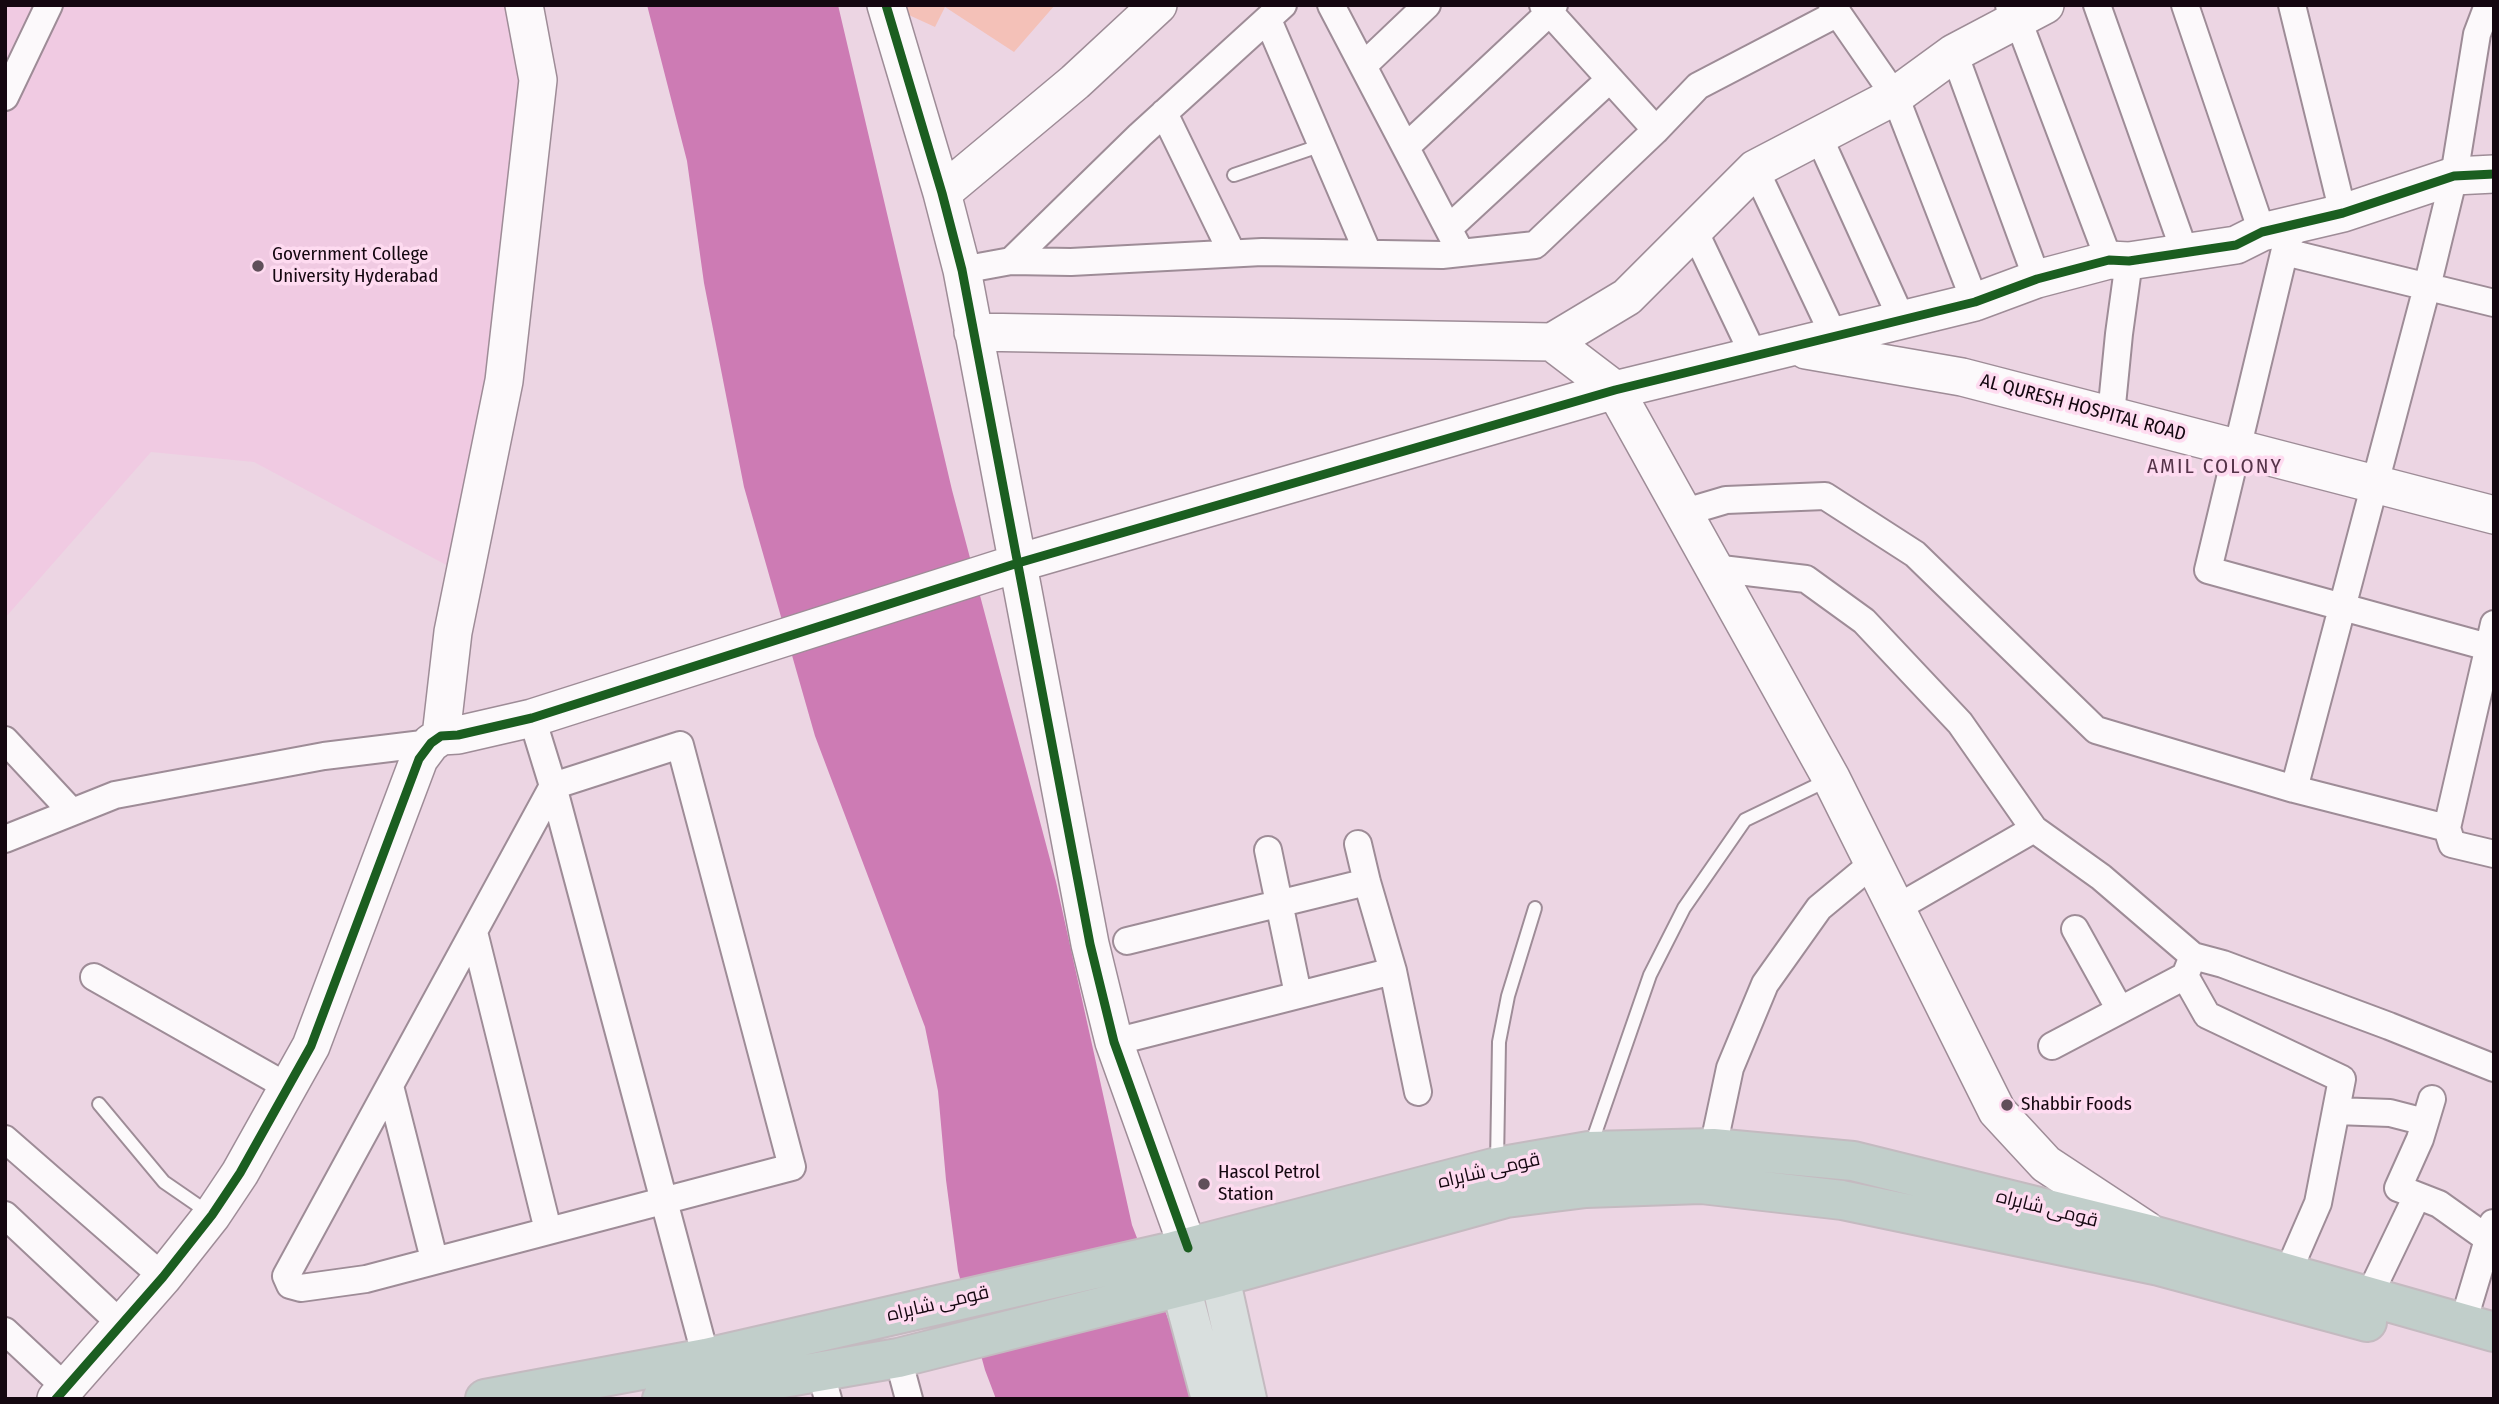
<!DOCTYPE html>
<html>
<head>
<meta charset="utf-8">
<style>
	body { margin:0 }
	#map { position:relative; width:2499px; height:1404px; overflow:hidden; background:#ecd5e3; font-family:"Fira Sans Condensed",sans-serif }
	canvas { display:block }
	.frame { position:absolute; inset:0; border:7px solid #140710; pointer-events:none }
</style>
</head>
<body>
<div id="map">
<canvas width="2499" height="1404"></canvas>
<div class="frame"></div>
</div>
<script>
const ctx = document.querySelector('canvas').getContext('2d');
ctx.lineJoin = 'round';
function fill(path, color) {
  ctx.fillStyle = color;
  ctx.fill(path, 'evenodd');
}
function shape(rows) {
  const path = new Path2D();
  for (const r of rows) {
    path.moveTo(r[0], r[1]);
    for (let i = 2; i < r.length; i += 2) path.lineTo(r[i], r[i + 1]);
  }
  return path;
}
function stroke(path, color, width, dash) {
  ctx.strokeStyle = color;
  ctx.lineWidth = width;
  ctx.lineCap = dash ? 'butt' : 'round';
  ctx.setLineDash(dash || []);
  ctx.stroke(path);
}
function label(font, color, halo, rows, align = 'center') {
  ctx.font = font + ' "Fira Sans Condensed",Cairo,sans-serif';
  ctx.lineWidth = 7;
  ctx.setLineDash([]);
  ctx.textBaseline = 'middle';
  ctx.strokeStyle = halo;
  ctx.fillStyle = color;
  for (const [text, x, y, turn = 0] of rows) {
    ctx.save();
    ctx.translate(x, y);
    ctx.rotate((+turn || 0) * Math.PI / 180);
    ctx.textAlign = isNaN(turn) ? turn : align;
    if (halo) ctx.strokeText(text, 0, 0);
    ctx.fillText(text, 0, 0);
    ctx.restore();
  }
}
fill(shape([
	[5,5,524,5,538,80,465,575,254,462,151,452,5,618]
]), '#f0cae2');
fill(shape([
	[887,5,1055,5,1014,52,945,7,935,27]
]), '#f4c1b8');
fill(shape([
	[647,5,838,5,952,490,1056,882,1132,1225,1174,1334,1193,1399,996,1399,985,1370,958,1271,946,1180,938,1091,925,1027,815,736,744,487,704,283,687,161]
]), '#cd7bb4');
const lane = shape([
	[1234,175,1322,145],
	[99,1104,164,1182,209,1213],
	[1591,1145,1650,975,1684,908,1745,820,1828,780],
	[1497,1163,1499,1042,1508,996,1535,908]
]);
const street = shape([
	[1331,5,1461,253],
	[1543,5,1656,130],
	[1832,5,1895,96,1975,302],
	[2009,5,2018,20,2109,260],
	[2097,5,2185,253],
	[2185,5,2262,232],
	[2292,5,2343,213],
	[1268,20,1368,253],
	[1954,53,2037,279],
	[1364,65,1427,5],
	[5,97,49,5],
	[1164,113,1232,253],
	[1818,135,1902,320],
	[1407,146,1550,12,1554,5],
	[1755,169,1834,336],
	[2299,223,2287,241,2208,570,2488,647],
	[1449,228,1610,79],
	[1693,228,1754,356],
	[2285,252,2494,303],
	[1011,261,1140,135,1283,5],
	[962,270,1011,261,1071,262,1262,252,1442,255,1535,245,1656,130,1698,86,1838,13],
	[2111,415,2119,334,2129,261],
	[1682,513,1726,500,1825,496,1915,554,2096,730,2294,789,2447,828],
	[1713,568,1806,579,1864,621,1960,723,2034,829,2101,877,2193,956,2223,964,2389,1026,2494,1068],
	[2494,624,2447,828,2452,844,2494,854],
	[532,718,553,786,706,1358],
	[5,740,72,812],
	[680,745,792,1167,366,1279,301,1288,290,1285,286,1276,553,786,680,745],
	[2294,789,2427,287,2454,176,2477,34,2488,5],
	[5,839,115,795,324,756,431,743],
	[1358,844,1367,882,1393,971,1418,1092],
	[1268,850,1298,994],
	[1895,909,2034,829],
	[2075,929,2120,1010],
	[474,932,548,1230],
	[1127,941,1367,882],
	[2185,976,2207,1015,2342,1079,2318,1203,2288,1272],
	[94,977,288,1087],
	[1114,1042,1393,971],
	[2052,1046,2185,976,2191,961],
	[390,1086,434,1259],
	[2432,1099,2420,1139,2398,1188,2439,1204,2488,1239],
	[2336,1111,2390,1113,2425,1122],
	[5,1139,163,1277],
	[1713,1148,1730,1068,1765,984,1819,908,1872,864],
	[5,1215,120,1323],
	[2369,1296,2417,1196],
	[2463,1323,2493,1223],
	[5,1331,65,1387],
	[898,1358,909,1399],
	[820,1370,828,1399]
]);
const secondary = shape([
	[886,5,942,193,962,270,1090,944,1114,1042,1188,1248],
	[942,193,1075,82,1158,5],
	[973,332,1552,342,1627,297,1755,169,1895,96,1954,53,2045,5],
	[1552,342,1615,390,1831,778,1997,1111,2046,1164,2146,1230],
	[1806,350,1962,377,2494,515],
	[441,736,453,632,504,381,538,80,524,5],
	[56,1399,163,1277,212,1215,240,1173,311,1046,419,759,431,743,441,736,458,735,532,718,1018,563,1615,390,1975,302,2037,279,2109,260,2129,261,2236,245,2262,232,2343,213,2454,176,2494,174]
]);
const primary = shape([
	[1220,1277,1247,1399],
	[1181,1287,1211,1399]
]);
const highway = shape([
	[485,1399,706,1358,1174,1251,1497,1167,1589,1151,1713,1148,1853,1161,2152,1235,2494,1332],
	[662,1399,898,1358,1220,1277,1506,1198,1586,1188,1701,1184,1842,1200,2159,1266,2367,1322]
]);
stroke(lane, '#9e8c97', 16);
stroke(street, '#9e8c97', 30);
stroke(secondary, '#9e8c97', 40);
stroke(primary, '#c4bac0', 42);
stroke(highway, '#c4bac0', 42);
stroke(lane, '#fcf9fb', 12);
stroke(street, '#fcf9fb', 26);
stroke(secondary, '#fcf9fb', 37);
stroke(primary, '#d9dfde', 38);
stroke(highway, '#c1ceca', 38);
stroke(shape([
	[886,5,942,193,962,270,1090,944,1114,1042,1188,1248],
	[56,1399,163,1277,212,1215,240,1173,311,1046,419,759,431,743,441,736,458,735,532,718,1018,563,1615,390,1975,302,2037,279,2109,260,2129,261,2236,245,2262,232,2343,213,2454,176,2494,174]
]), '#1b5e20', 9);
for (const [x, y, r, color] of [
	[258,266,7,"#604f5a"],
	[2007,1105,7,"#604f5a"],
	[1204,1184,7,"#604f5a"]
]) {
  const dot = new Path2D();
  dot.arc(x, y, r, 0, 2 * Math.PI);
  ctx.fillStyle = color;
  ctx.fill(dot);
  stroke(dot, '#fedbf0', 2.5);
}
label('19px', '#140710', '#fedbf0', [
	["Government College",272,255],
	["University Hyderabad",272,277],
	["Shabbir Foods",2021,1105],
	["Hascol Petrol",1218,1173],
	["Station",1218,1195]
], 'left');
label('19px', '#140710', '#fedbf0', [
	["AL QURESH HOSPITAL ROAD",2083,408,15],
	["قومی شاہراہ",1489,1171,-13],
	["قومی شاہراہ",2047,1209,14],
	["قومی شاہراہ",938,1304,-13]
]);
ctx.letterSpacing = '2px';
label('21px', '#553349', '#fedbf0', [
	["AMIL COLONY",2215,467]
]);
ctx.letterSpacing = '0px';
</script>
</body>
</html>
